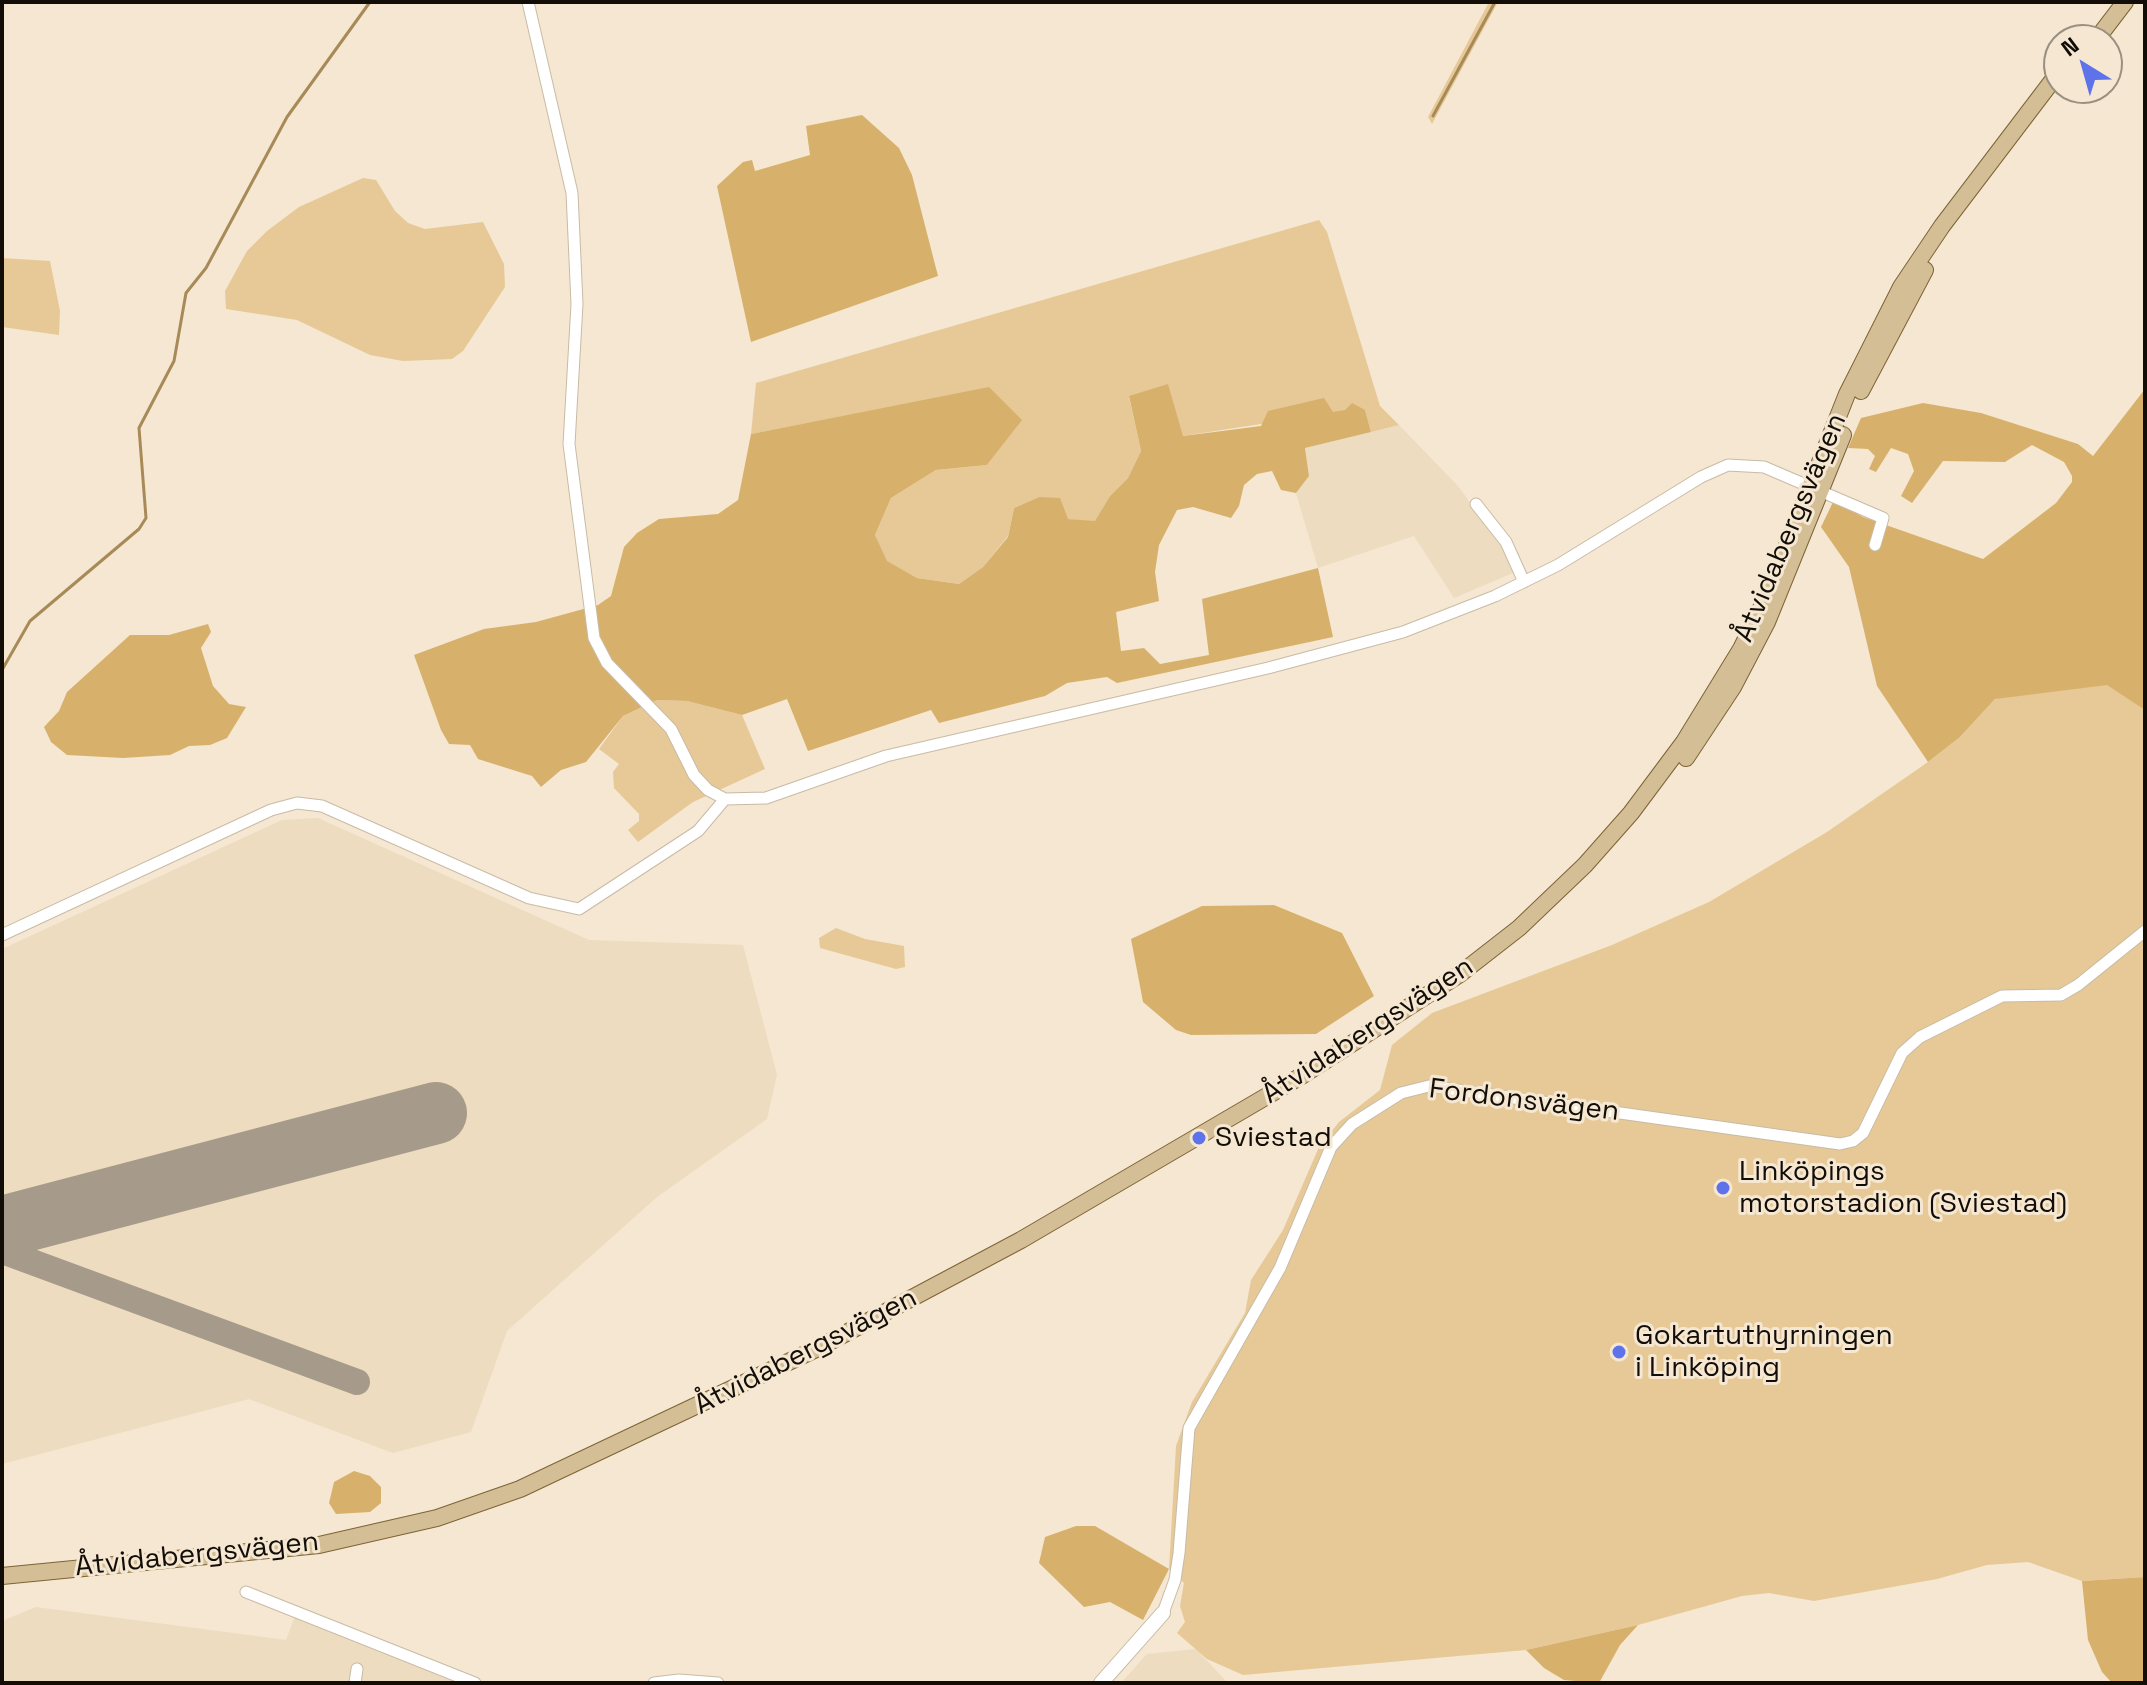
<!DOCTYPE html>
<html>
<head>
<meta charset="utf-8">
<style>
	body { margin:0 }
	#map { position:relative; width:2147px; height:1685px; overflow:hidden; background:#f5e7d1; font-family:"Space Grotesk",sans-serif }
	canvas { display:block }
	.frame { position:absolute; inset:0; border:4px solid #120d06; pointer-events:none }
	.north { position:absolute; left:2043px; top:24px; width:80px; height:80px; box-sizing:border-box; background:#f5e7d1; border:2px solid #9a9080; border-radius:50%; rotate:323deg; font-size:22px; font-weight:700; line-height:32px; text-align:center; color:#120d06 }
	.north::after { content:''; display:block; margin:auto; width:28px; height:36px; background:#5e72e9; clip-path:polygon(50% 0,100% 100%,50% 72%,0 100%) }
</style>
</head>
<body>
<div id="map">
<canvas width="2147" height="1685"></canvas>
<div class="frame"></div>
<div class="north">N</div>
</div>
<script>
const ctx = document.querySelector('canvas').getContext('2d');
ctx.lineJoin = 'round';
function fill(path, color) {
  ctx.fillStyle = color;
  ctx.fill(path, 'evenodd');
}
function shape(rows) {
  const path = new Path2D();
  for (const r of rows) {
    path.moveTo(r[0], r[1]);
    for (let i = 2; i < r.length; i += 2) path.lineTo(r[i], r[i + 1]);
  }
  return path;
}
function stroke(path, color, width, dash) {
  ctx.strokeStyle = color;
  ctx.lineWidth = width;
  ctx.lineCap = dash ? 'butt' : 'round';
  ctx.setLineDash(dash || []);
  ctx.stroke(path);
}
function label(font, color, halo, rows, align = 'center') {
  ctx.font = font + ' "Space Grotesk",sans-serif';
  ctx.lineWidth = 6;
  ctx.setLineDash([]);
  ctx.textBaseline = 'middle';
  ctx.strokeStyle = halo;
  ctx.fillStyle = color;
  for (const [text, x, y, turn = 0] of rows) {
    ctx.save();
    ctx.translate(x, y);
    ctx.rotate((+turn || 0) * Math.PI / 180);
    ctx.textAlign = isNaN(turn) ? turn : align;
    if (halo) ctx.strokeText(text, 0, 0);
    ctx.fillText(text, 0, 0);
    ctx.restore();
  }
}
fill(shape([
	[1399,425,1458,486,1500,544,1513,573,1454,598,1414,536,1318,568,1296,493,1309,475,1305,448],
	[318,818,589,940,743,945,777,1075,767,1119,657,1197,507,1331,471,1432,393,1453,249,1399,2,1464,2,949,282,820],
	[36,1607,286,1640,295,1616,463,1683,2,1683,2,1621],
	[1196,1649,1228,1683,1121,1683,1147,1654]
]), '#eddcbf');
fill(shape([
	[1489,2,1498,2,1432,124,1428,117],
	[363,178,376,180,395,211,408,223,425,229,483,222,504,264,505,287,463,351,452,359,403,361,370,355,297,320,226,309,225,291,247,251,267,231,299,207],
	[1319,220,1327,232,1380,406,1399,425,1371,432,1365,410,1345,411,1183,436,1129,397,1141,451,1128,478,1110,496,1095,522,1068,519,1039,497,1014,508,1008,536,983,567,959,584,917,578,886,561,875,535,891,498,936,470,987,465,1021,420,989,388,751,434,756,383],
	[2,258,50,261,60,311,59,335,2,327],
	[2145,659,2145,1577,2082,1581,2028,1562,1987,1565,1937,1579,1814,1601,1769,1593,1742,1596,1638,1625,1526,1650,1243,1675,1207,1659,1177,1633,1185,1622,1180,1606,1184,1583,1169,1569,1176,1446,1192,1402,1245,1313,1251,1280,1283,1230,1319,1147,1339,1122,1380,1090,1392,1045,1432,1013,1612,945,1709,902,1827,832,1928,762,1960,737,1995,699],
	[657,700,687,701,742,715,765,769,693,802,638,842,628,830,639,821,639,814,614,788,613,772,619,764,599,749,623,716],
	[836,928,865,939,904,946,905,967,896,969,820,948,819,938]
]), '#e6c997');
fill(shape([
	[862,115,899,148,912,175,938,276,751,342,717,186,743,162,752,160,755,171,810,155,806,126],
	[1168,384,1183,436,1261,426,1268,411,1324,398,1333,412,1345,410,1352,403,1365,410,1371,432,1305,448,1309,476,1296,493,1281,490,1272,471,1257,474,1244,485,1239,506,1231,518,1193,507,1177,510,1159,545,1155,572,1159,601,1116,612,1121,651,1144,648,1160,664,1209,655,1202,599,1318,568,1333,637,1117,683,1107,677,1067,683,1045,696,939,723,931,710,808,751,787,699,742,715,687,701,657,700,623,716,586,762,561,770,541,787,532,776,478,759,470,745,449,744,441,730,414,655,484,629,536,622,598,605,611,596,624,547,637,533,659,519,718,514,738,500,751,434,989,387,1022,420,987,465,936,470,891,498,875,535,887,561,917,578,959,584,983,567,1008,537,1014,508,1039,497,1060,498,1068,519,1095,521,1110,496,1128,478,1141,451,1129,396],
	[2145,389,2145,710,2107,685,1995,699,1960,737,1928,762,1877,686,1849,567,1821,527,1834,500,1863,517,1983,559,2056,503,2072,482,2072,476,2064,462,2032,445,2005,462,1943,461,1912,503,1901,496,1914,471,1908,454,1891,448,1876,472,1869,469,1875,456,1868,449,1848,448,1861,418,1923,403,1981,413,2078,444,2093,456],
	[208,624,211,632,201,648,213,686,229,704,246,707,227,738,210,745,189,746,170,755,123,758,67,755,51,742,44,727,59,711,67,692,130,635,169,635],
	[1274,905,1342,933,1374,996,1316,1034,1191,1035,1176,1030,1143,1002,1131,939,1202,906],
	[354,1471,370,1476,381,1487,381,1503,370,1512,336,1514,329,1503,334,1482],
	[1076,1526,1095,1526,1169,1569,1143,1620,1110,1602,1084,1607,1039,1563,1045,1537],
	[2145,1577,2145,1683,2112,1683,2102,1672,2088,1640,2082,1581],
	[1638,1625,1620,1645,1599,1683,1564,1680,1544,1668,1526,1650]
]), '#d7b16b');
stroke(shape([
	[1433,116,1495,2],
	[2,670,30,621,139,529,146,518,139,428,174,361,186,293,206,268,287,117,370,2]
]), '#a88a58', 3);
stroke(shape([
	[2,1251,357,1382]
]), '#a69b8a', 26);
stroke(shape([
	[2,1227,436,1113]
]), '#a69b8a', 62);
const minor = shape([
	[528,2,572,193,577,304,569,444,594,638,607,663,671,729,694,775,708,790,725,799,766,798,886,756,1268,668,1403,632,1495,596,1558,565,1701,477,1728,465,1764,467,1883,518,1875,545],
	[1476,504,1506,542,1524,582],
	[2,935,271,810,297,803,322,806,529,898,579,909,698,831,725,799],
	[246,1592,475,1683],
	[1163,1613,1175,1580,1179,1553,1189,1428,1280,1268,1331,1147,1352,1124,1401,1093,1429,1086,1840,1144,1853,1141,1863,1133,1902,1053,1920,1037,2002,996,2061,995,2078,985,2145,931],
	[355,1683,357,1669],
	[654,1683,679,1680,718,1683]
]);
const tertiary = shape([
	[1101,1683,1163,1613]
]);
const primary = shape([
	[2096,40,2125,2],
	[1861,391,1925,270],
	[1686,758,1733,687,1767,622,1843,435],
	[2,1576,319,1545,437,1518,520,1489,818,1348,1021,1240,1303,1075,1460,974,1519,928,1585,865,1631,813,1684,742,1741,649,1767,596,1847,394,1901,287,1942,226,2059,72]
]);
stroke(minor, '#c8bba5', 13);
stroke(tertiary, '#c8bba5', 16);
stroke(primary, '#7d6336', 18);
stroke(minor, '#fff', 11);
stroke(tertiary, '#fff', 14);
stroke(primary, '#d3be96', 16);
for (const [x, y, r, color] of [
	[1199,1138,8,"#5e72e9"],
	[1723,1188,8,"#5e72e9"],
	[1619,1352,8,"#5e72e9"]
]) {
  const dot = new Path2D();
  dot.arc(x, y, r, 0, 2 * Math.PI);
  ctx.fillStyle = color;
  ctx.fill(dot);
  stroke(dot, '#f5e7d1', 3);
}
label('28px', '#120d06', '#f5e7d1', [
	["Åtvidabergsvägen",1791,528,-67],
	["Åtvidabergsvägen",1368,1031,-33],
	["Fordonsvägen",1524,1101,7],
	["Åtvidabergsvägen",806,1352,-27],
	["Åtvidabergsvägen",197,1555,-6]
]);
label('28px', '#120d06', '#f5e7d1', [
	["Sviestad",1215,1138],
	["Linköpings",1739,1172],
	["motorstadion (Sviestad)",1739,1204],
	["Gokartuthyrningen",1635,1336],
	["i Linköping",1635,1368]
], 'left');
</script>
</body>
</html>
